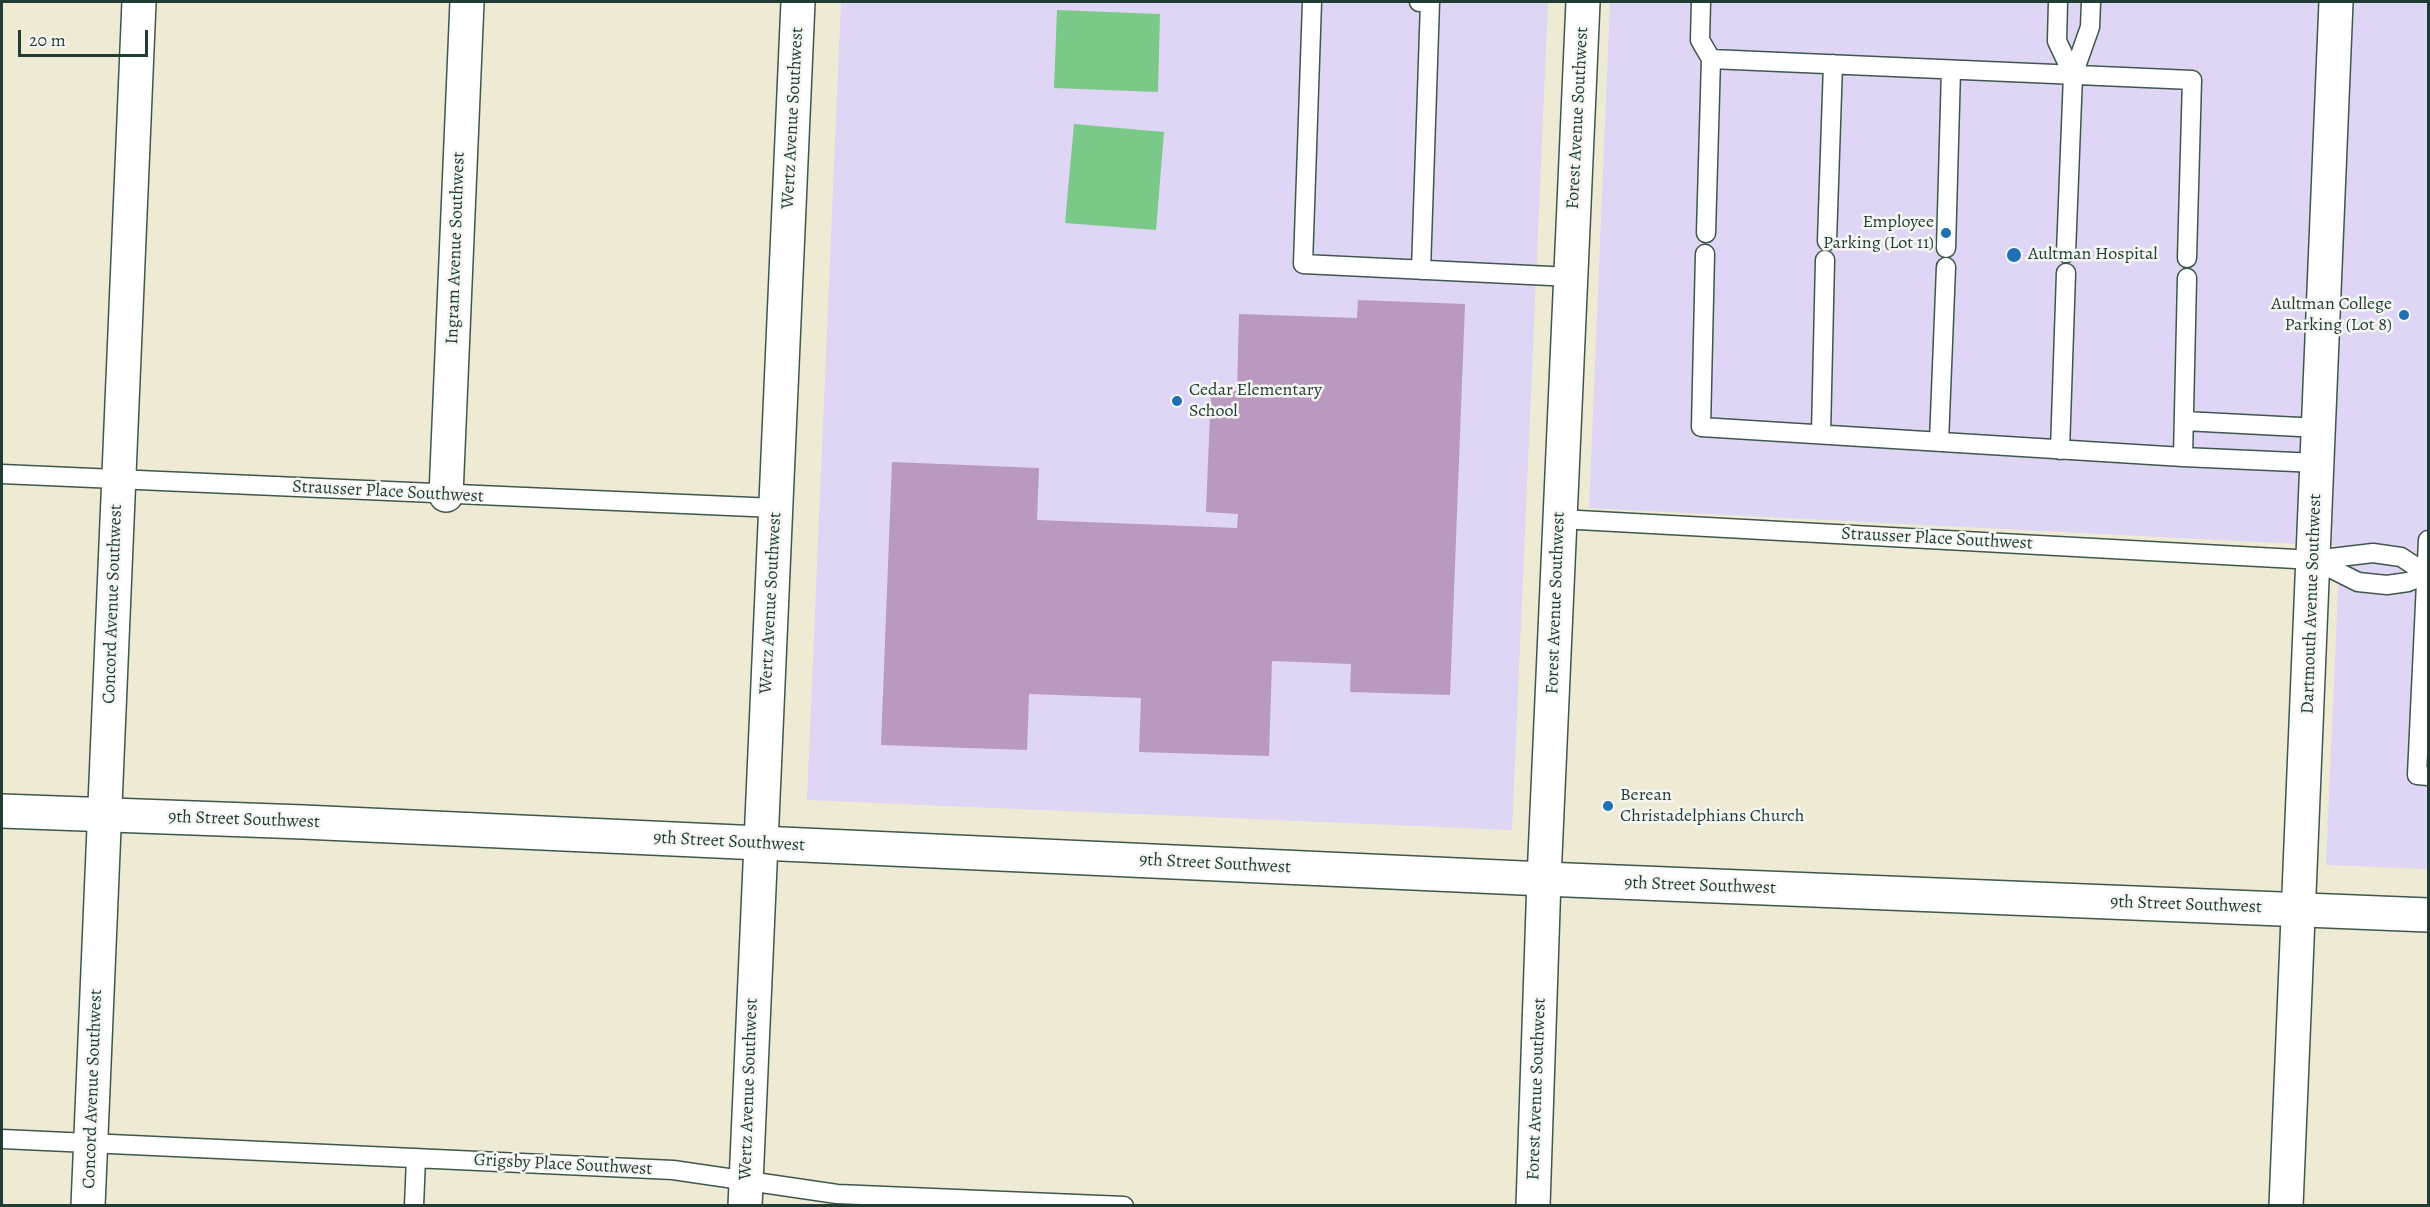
<!DOCTYPE html>
<html>
<head>
<meta charset="utf-8">
<style>
	body { margin:0 }
	#map { position:relative; width:2430px; height:1207px; overflow:hidden; background:#eeead3; font-family:Alegreya,serif }
	canvas { display:block }
	.frame { position:absolute; inset:0; border:3px solid #1f3d34; pointer-events:none }
	.scale { position:absolute; left:18px; top:30px; width:130px; height:27px; box-sizing:border-box; border:3px solid #1f3d34; border-top:0; padding-left:8px; font-size:18px; line-height:21px; white-space:nowrap; color:#1f3d34; -webkit-text-stroke:4px #f6f6f2; paint-order:stroke }
</style>
</head>
<body>
<div id="map">
<canvas width="2430" height="1207"></canvas>
<div class="frame"></div>
<div class="scale">20 m</div>
</div>
<script>
const ctx = document.querySelector('canvas').getContext('2d');
ctx.lineJoin = 'round';
function fill(path, color) {
  ctx.fillStyle = color;
  ctx.fill(path, 'evenodd');
}
function shape(rows) {
  const path = new Path2D();
  for (const r of rows) {
    path.moveTo(r[0], r[1]);
    for (let i = 2; i < r.length; i += 2) path.lineTo(r[i], r[i + 1]);
  }
  return path;
}
function stroke(path, color, width, dash) {
  ctx.strokeStyle = color;
  ctx.lineWidth = width;
  ctx.lineCap = dash ? 'butt' : 'round';
  ctx.setLineDash(dash || []);
  ctx.stroke(path);
}
function label(font, color, halo, rows, align = 'center') {
  ctx.font = font + ' Alegreya,serif';
  ctx.lineWidth = 5;
  ctx.setLineDash([]);
  ctx.textBaseline = 'middle';
  ctx.strokeStyle = halo;
  ctx.fillStyle = color;
  for (const [text, x, y, turn = 0] of rows) {
    ctx.save();
    ctx.translate(x, y);
    ctx.rotate((+turn || 0) * Math.PI / 180);
    ctx.textAlign = isNaN(turn) ? turn : align;
    if (halo) ctx.strokeText(text, 0, 0);
    ctx.fillText(text, 0, 0);
    ctx.restore();
  }
}
fill(shape([
	[841,2,1548,2,1512,830,807,800],
	[1610,2,2428,2,2428,869,2326,865,2340,546,1589,508]
]), '#dfd5f5');
fill(shape([
	[1057,10,1160,14,1158,92,1054,88],
	[1074,124,1164,132,1156,230,1065,223]
]), '#7bc988');
fill(shape([
	[1358,300,1465,304,1450,695,1350,692,1351,664,1272,661,1269,756,1139,752,1141,698,1029,694,1027,750,881,745,892,462,1039,468,1037,520,1237,528,1238,514,1206,512,1211,390,1237,391,1239,314,1357,318]
]), '#b999bf');
const lane = shape([
	[1312,2,1303,264,1571,277],
	[1419,2,1430,2,1421,270],
	[1701,2,1700,40,1711,59,1706,233],
	[2058,2,2057,41,2073,75],
	[1711,59,2192,80,2187,258],
	[1827,241,1833,64],
	[1946,248,1951,70],
	[2066,253,2073,75,2090,27,2091,2],
	[1705,254,1701,427,2183,457,2187,278],
	[2184,421,2319,428],
	[1821,434,1825,260],
	[1939,442,1946,267],
	[2060,450,2066,273],
	[2183,457,2317,463],
	[2,474,775,508],
	[1560,519,2314,560,2373,553,2401,557,2427,574],
	[2428,540,2417,775,2428,776],
	[2314,560,2358,582,2387,585,2408,582,2428,574],
	[2,1139,673,1170,837,1194,1124,1206],
	[414,1206,416,1158]
]);
const street = shape([
	[446,495,467,2],
	[88,1206,139,2],
	[745,1206,798,2],
	[1533,1206,1544,879,1583,2],
	[2286,1206,2336,2]
]);
const secondary = shape([
	[2,811,303,822,1544,879,2428,915]
]);
stroke(lane, '#3e574c', 21);
stroke(street, '#3e574c', 36);
stroke(secondary, '#3e574c', 36);
stroke(lane, '#fff', 18);
stroke(street, '#fff', 33);
stroke(secondary, '#fff', 33);
for (const [x, y, r, color] of [
	[1946,233,6,"#1f6fb2"],
	[2014,255,8,"#1f6fb2"],
	[2404,315,6,"#1f6fb2"],
	[1177,401,6,"#1f6fb2"],
	[1608,806,6,"#1f6fb2"]
]) {
  const dot = new Path2D();
  dot.arc(x, y, r, 0, 2 * Math.PI);
  ctx.fillStyle = color;
  ctx.fill(dot);
  stroke(dot, '#f6f6f2', 2);
}
label('18px', '#1f3d34', '#f6f6f2', [
	["Wertz Avenue Southwest",793,118,-87],
	["Forest Avenue Southwest",1578,118,-87],
	["Ingram Avenue Southwest",456,248,-88],
	["Strausser Place Southwest",388,492,3],
	["Strausser Place Southwest",1937,539,3],
	["Wertz Avenue Southwest",771,603,-87],
	["Forest Avenue Southwest",1556,603,-88],
	["Concord Avenue Southwest",113,604,-88],
	["Dartmouth Avenue Southwest",2312,604,-88],
	["9th Street Southwest",244,820,2],
	["9th Street Southwest",729,842,3],
	["9th Street Southwest",1215,864,3],
	["9th Street Southwest",1700,886,2],
	["9th Street Southwest",2186,905,2],
	["Concord Avenue Southwest",93,1089,-88],
	["Wertz Avenue Southwest",749,1089,-88],
	["Forest Avenue Southwest",1537,1089,-88],
	["Grigsby Place Southwest",563,1165,3]
]);
label('18px', '#1f3d34', '#f6f6f2', [
	["Employee",1934,223,"right"],
	["Parking (Lot 11)",1934,244,"right"],
	["Aultman Hospital",2028,255],
	["Aultman College",2392,305,"right"],
	["Parking (Lot 8)",2392,326,"right"],
	["Cedar Elementary",1189,391],
	["School",1189,412],
	["Berean",1620,796],
	["Christadelphians Church",1620,817]
], 'left');
</script>
</body>
</html>
